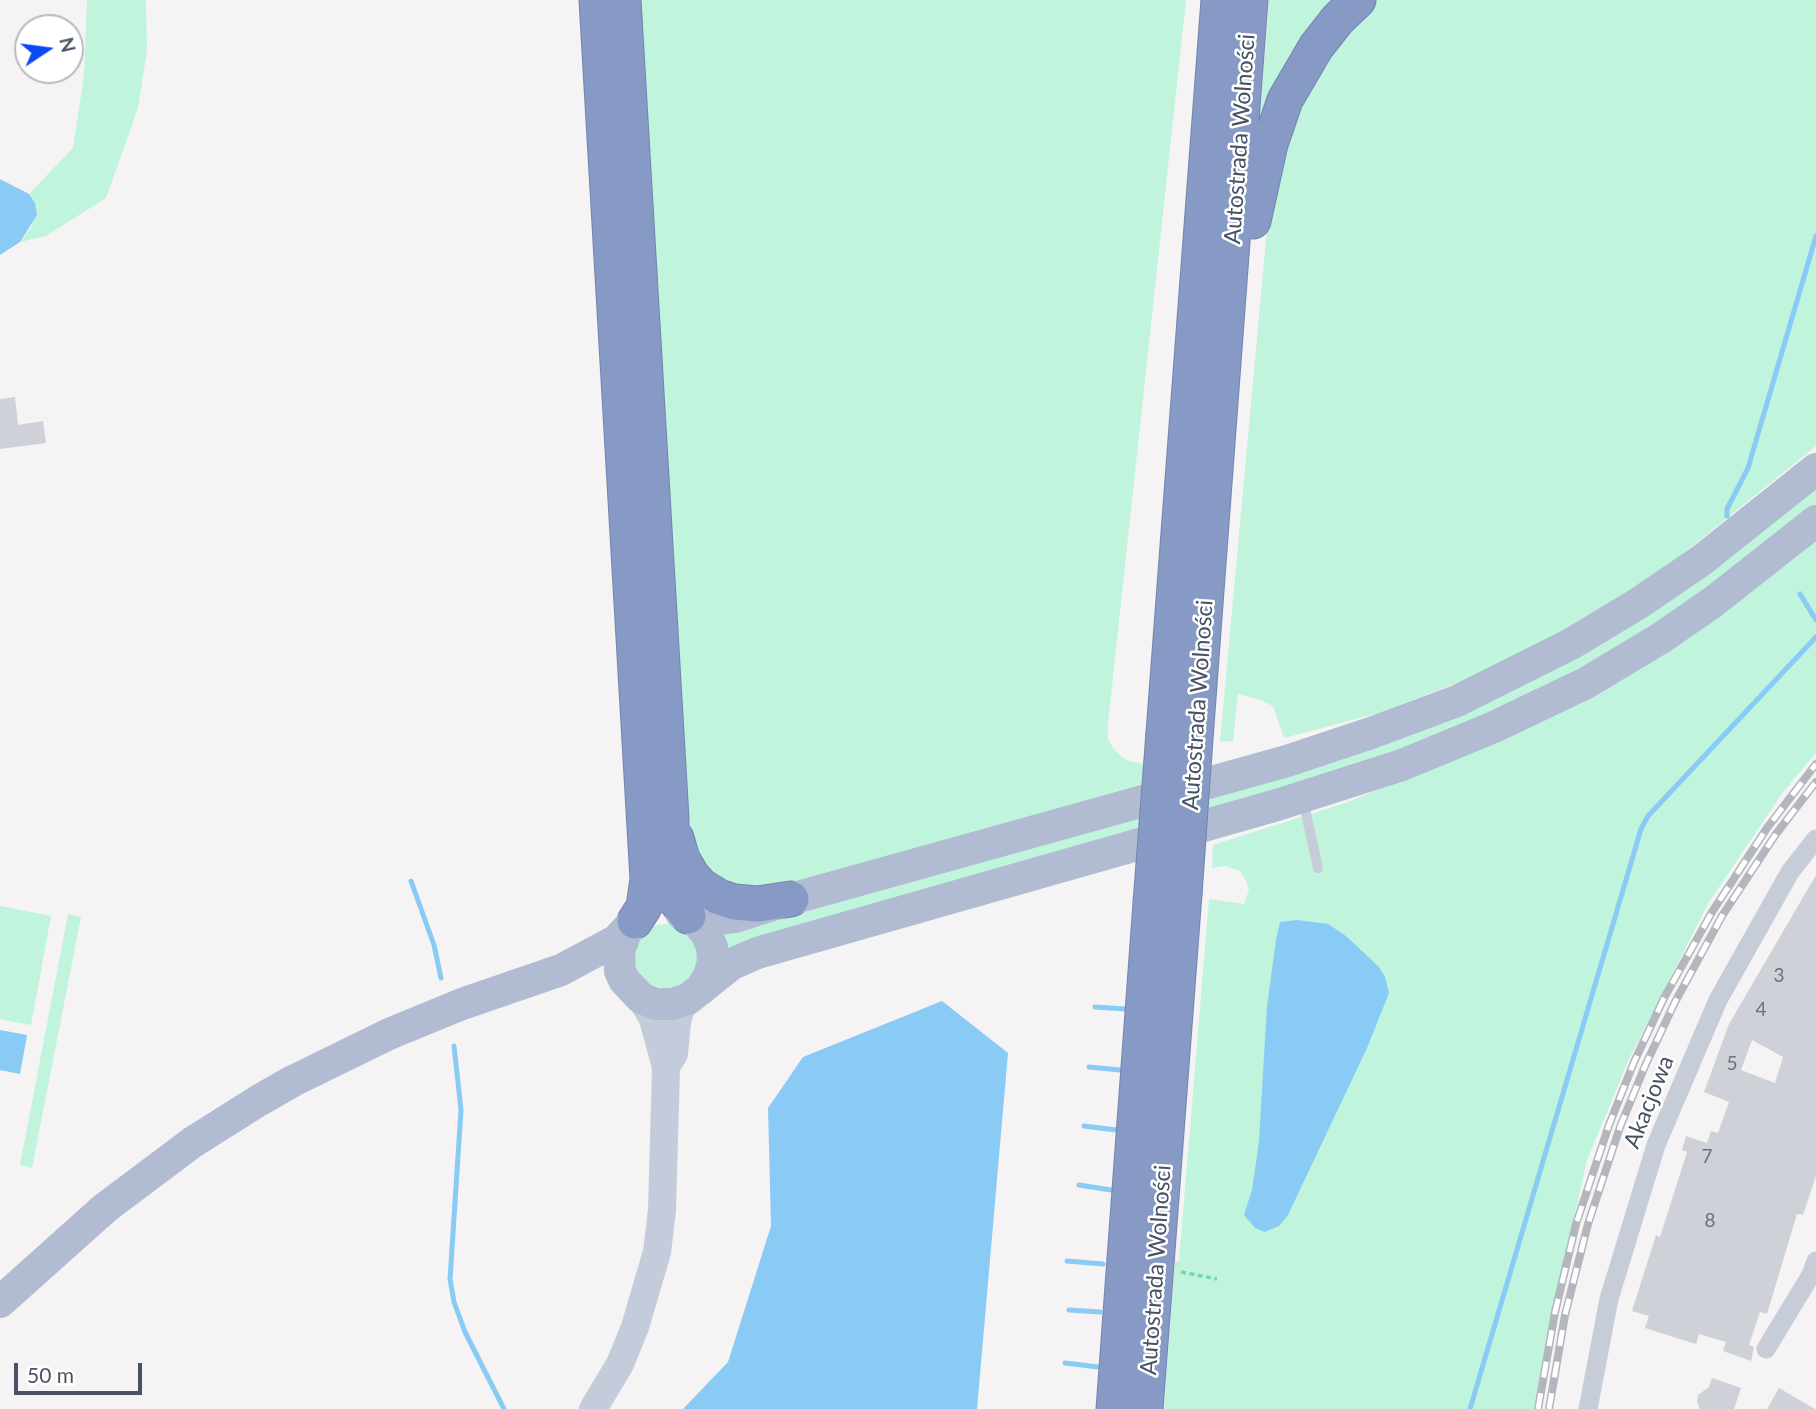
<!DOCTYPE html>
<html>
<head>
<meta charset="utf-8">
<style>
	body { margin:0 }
	#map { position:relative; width:1816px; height:1409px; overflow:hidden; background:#f5f3f3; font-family:Lato,sans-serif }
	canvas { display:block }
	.north { position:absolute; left:14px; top:14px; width:70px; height:70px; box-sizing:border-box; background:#fff; border:2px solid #b6bac1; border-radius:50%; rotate:77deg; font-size:19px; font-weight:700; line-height:28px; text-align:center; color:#485263 }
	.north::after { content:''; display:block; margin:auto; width:24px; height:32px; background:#0b49f7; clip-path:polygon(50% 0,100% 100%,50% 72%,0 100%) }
	.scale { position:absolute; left:14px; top:1363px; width:128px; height:32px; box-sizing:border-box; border:4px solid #485263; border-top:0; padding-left:9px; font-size:21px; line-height:24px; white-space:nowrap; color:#485263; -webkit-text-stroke:5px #fff; paint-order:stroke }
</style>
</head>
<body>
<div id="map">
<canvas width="1816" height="1409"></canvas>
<div class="north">N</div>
<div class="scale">50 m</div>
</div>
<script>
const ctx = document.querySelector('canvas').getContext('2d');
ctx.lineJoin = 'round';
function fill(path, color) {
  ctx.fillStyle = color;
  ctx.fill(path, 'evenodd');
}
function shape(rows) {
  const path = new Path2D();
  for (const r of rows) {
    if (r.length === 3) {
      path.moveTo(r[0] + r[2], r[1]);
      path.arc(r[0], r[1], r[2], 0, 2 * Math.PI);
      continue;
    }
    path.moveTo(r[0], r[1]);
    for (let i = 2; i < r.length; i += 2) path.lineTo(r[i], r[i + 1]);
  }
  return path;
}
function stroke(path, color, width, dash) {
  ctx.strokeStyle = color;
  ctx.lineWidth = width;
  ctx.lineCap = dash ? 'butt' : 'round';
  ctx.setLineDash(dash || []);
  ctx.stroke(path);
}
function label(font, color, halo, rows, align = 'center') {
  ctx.font = font + ' Lato,sans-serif';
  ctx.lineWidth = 5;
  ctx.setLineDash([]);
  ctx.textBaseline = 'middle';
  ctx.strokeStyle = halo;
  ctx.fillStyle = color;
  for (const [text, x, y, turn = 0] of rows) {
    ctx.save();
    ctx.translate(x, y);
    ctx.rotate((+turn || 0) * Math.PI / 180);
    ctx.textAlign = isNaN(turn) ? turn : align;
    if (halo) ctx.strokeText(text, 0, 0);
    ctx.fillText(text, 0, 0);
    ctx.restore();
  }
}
fill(shape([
	[87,0,146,0,147,50,138,108,106,198,46,236,20,242,32,226,35,203,29,194,73,148,84,75],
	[639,0,1186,0,1108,723,1108,739,1115,751,1126,760,1147,765,1146,786,976,839,755,892,718,884,688,840],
	[1269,0,1348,0,1257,156],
	[1371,0,1816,0,1816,446,1669,565,1584,622,1498,667,1379,713,1284,738,1273,706,1258,699,1238,694,1233,741,1220,742,1269,207,1293,104],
	[1816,481,1816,512,1700,603,1456,736,726,955,718,927,1400,731],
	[1816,537,1816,753,1783,792,1709,902,1629,1059,1587,1160,1548,1336,1535,1409,1164,1409,1175,1261,1179,1261,1209,899,1244,904,1249,890,1246,881,1240,871,1225,866,1212,868,1213,845,1345,803,1419,773],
	[0,906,51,916,31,1025,0,1019],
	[68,914,81,917,32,1168,20,1165],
	[666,956,32]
]), '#c0f4dd');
fill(shape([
	[0,179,29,194,35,203,37,215,20,242,0,255],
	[1297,920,1328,924,1346,936,1379,967,1385,977,1389,993,1367,1048,1288,1215,1279,1226,1265,1232,1255,1228,1244,1215,1252,1190,1259,1141,1267,1006,1276,940,1280,922],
	[942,1001,1008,1053,977,1409,683,1409,728,1362,771,1226,768,1108,803,1057],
	[0,1030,27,1035,20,1074,0,1070]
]), '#89cbf5');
stroke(shape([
	[1727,516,1727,509,1748,468,1816,236],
	[1800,594,1816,620],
	[411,881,434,945,441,978],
	[1095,1007,1125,1009],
	[454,1046,461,1110,450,1279,454,1302,465,1332,504,1409],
	[1089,1067,1120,1070],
	[1084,1126,1116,1130],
	[1079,1185,1111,1190],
	[1067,1261,1103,1264],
	[1069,1310,1100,1312],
	[1065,1363,1098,1367],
	[1470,1409,1641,829,1648,816,1816,637]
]), '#89cbf5', 5);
fill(shape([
	[15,397,18,425,43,421,46,443,0,449,0,399],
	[1816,875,1816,1176,1803,1215,1797,1214,1767,1314,1760,1312,1749,1345,1754,1347,1751,1361,1723,1351,1726,1342,1699,1334,1696,1344,1645,1328,1649,1316,1632,1311,1656,1235,1660,1237,1687,1152,1682,1150,1686,1136,1707,1143,1711,1131,1718,1133,1729,1102,1704,1092,1729,1024],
	[1752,1040,1783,1057,1775,1083,1741,1070],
	[1712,1378,1741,1388,1734,1409,1700,1409,1697,1402,1698,1395,1709,1387],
	[1779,1388,1815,1409,1767,1409]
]), '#cfd1d8');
const highway = shape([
	[597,0,648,879,644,907,635,921],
	[623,0,671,818,670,881,676,901,688,916],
	[1253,221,1270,144,1285,100,1316,47,1338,19,1358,0],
	[1196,725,1250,0],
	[1164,733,1219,0],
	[676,838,682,859,692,876,701,886,719,897,734,902,758,904,791,899],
	[1114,1409,1151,903],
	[1145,1409,1184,894]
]);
stroke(highway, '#7285b1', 37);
stroke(shape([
	[1181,1272,1217,1279]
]), '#74d6b7', 3.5, [5, 3.5]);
stroke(shape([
	[1303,800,1318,868]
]), '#c6ccd8', 10);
stroke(shape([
	[1766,1349,1811,1275,1816,1261],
	[1588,1409,1609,1299,1656,1145,1718,1000,1790,872,1816,839]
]), '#c6ccd8', 19);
stroke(shape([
	[667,1065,674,1054,677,1023,680,1010,688,999],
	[593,1409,620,1364,635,1327,657,1252,662,1210,666,1067,653,1019,641,998]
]), '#c4ccdc', 28);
stroke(shape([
	[681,913,696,921,706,933,712,947,713,962,709,976,701,989],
	[696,921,735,917,791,899,1287,761,1371,733,1457,701,1571,644,1639,603,1702,560,1816,469],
	[626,932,619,951,620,971,624,980,641,998,656,1004,672,1004,688,999,732,964,757,953,1277,805,1402,765,1494,727,1586,683,1661,638,1713,602,1816,521],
	[0,1302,105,1208,193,1142,258,1101,293,1081,389,1034,462,1004,561,970,617,940,630,926]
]), '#b1bcd3', 32);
stroke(highway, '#879ac5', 35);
const rail = shape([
	[1538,1409,1555,1312,1576,1224,1609,1125,1634,1062,1664,998,1712,912,1767,828,1816,764],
	[1549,1409,1565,1315,1588,1224,1620,1127,1645,1066,1675,1002,1722,916,1776,834,1816,782]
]);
stroke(rail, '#b4b6be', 8);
stroke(rail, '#fff', 5, [16]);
const highwayBridge = shape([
	[1184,894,1196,725],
	[1151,903,1164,733]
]);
stroke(highwayBridge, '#7285b1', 37, []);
stroke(highwayBridge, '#879ac5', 35);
label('19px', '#6a7280', null, [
	["3",1779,976],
	["4",1761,1010],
	["5",1732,1064],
	["7",1707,1157],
	["8",1710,1221]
]);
label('23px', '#485263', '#fff', [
	["Autostrada Wolności",1240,139,-86],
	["Autostrada Wolności",1198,705,-86],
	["Akacjowa",1649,1102,-68],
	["Autostrada Wolności",1156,1270,-86]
]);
</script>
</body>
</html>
